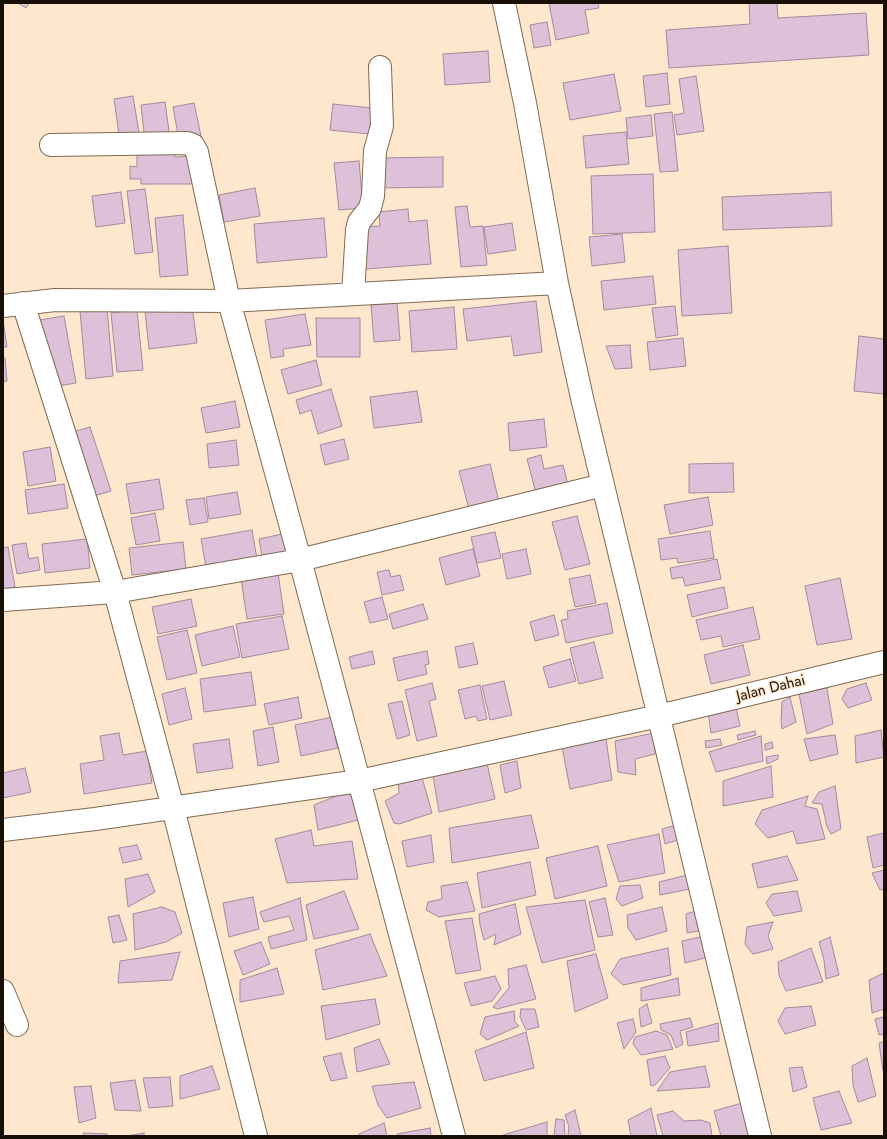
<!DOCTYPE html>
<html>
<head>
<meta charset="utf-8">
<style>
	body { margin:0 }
	#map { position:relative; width:887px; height:1139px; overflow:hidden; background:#fee7cc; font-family:Jost,sans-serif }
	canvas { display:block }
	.frame { position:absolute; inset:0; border:4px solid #181007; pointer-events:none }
</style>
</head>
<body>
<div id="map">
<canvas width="887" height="1139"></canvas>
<div class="frame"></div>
</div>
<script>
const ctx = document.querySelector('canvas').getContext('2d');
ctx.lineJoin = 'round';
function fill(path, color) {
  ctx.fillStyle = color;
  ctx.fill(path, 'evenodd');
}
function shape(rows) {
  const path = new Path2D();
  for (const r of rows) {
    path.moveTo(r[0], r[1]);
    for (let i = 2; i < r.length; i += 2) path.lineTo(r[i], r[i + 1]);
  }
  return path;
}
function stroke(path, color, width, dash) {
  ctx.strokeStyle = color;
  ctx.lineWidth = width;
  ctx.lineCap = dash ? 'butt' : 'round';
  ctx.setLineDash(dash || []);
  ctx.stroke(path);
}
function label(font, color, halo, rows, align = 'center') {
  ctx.font = font + ' Jost,sans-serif';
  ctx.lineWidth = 3;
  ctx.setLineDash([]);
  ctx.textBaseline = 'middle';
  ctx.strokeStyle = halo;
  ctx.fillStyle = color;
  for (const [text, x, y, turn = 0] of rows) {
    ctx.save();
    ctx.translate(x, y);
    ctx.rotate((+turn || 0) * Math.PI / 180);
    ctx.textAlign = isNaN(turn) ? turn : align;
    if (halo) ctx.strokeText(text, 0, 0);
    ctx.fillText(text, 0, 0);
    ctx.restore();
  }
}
const building = shape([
	[18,3,29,3,26,8,18,3],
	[549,3,598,3,599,8,585,10,589,33,556,40,549,3],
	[749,3,777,3,778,18,866,13,869,55,669,68,666,30,750,24,749,3],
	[547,22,551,45,534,48,530,25,547,22],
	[488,51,490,82,445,85,443,54,488,51],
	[667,73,670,104,646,107,643,76,667,73],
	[614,74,621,111,570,120,563,83,614,74],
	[696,76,704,131,677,135,674,115,684,113,679,79,696,76],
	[133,96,140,139,120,142,114,99,133,96],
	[165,102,170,138,145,142,141,105,165,102],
	[194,103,201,136,179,140,173,107,194,103],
	[333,104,372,108,369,134,330,130,333,104],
	[672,112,678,171,660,172,654,114,672,112],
	[651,115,653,136,628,139,626,118,651,115],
	[626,132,629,164,586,168,583,136,626,132],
	[137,146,175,146,175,157,195,156,194,184,141,184,141,179,130,179,130,166,137,167,137,146],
	[443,157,443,187,379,188,379,158,443,157],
	[359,161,363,208,339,210,334,163,359,161],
	[653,174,655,232,593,234,591,176,653,174],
	[255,188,260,216,224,222,219,195,255,188],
	[145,189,153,252,135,254,127,191,145,189],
	[121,192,125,223,96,227,92,196,121,192],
	[831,192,832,226,723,230,722,197,831,192],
	[467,206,470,227,483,226,487,265,461,267,455,207,467,206],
	[408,209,409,222,427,220,431,264,366,269,362,227,380,226,379,212,408,209],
	[183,215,188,275,160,277,155,218,183,215],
	[324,218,327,257,257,263,254,224,324,218],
	[512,223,516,250,488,254,484,227,512,223],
	[622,234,625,262,592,266,589,237,622,234],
	[728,246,732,313,682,316,678,250,728,246],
	[653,276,656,304,604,310,601,281,653,276],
	[536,301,542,352,514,356,511,336,467,341,463,309,536,301],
	[397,303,400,340,374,342,371,305,397,303],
	[192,305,197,343,149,349,145,311,192,305],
	[675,306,678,335,656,338,652,308,675,306],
	[454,307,457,349,412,352,409,311,454,307],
	[107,308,113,376,86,379,80,311,107,308],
	[137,310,143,370,117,372,111,313,137,310],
	[305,314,311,345,283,349,284,356,271,358,265,320,305,314],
	[64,316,76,383,52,387,40,320,64,316],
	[316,318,360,318,360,357,317,357,316,318],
	[3,320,7,347,3,347,3,320],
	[859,336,884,339,884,394,854,391,859,336],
	[683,338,686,366,650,370,647,342,683,338],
	[630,345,632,368,615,369,606,346,630,345],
	[3,358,5,358,7,381,3,382,3,358],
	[316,360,322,385,288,394,281,370,316,360],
	[331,389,342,426,318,434,311,410,300,414,296,400,331,389],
	[417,391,422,422,374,428,370,397,417,391],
	[235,401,240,427,206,433,201,408,235,401],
	[544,419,547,447,510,451,508,423,544,419],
	[90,427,111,491,87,498,66,434,90,427],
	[344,439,349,459,325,465,320,445,344,439],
	[236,440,239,465,209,468,207,444,236,440],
	[50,447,56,481,28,486,23,452,50,447],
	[541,455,544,469,563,465,569,489,537,497,527,459,541,455],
	[733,463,734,492,689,493,689,464,733,463],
	[490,464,499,502,469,509,459,471,490,464],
	[159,479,164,509,131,514,126,484,159,479],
	[64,484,68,508,28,514,25,490,64,484],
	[237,492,241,514,209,519,206,497,237,492],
	[708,497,713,525,670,534,664,505,708,497],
	[204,498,208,522,190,525,186,500,204,498],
	[155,513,160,541,136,545,131,518,155,513],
	[577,516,590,564,565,570,552,522,577,516],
	[252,530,257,559,206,567,201,539,252,530],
	[710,531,714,558,678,563,677,558,661,560,658,539,710,531],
	[495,532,501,558,477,563,471,537,495,532],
	[282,534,287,557,263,562,259,539,282,534],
	[87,539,90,568,45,573,42,544,87,539],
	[183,542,186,569,132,575,129,548,183,542],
	[26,543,29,559,38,557,40,570,17,574,12,545,26,543],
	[8,547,15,587,3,589,3,548,8,547],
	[473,549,480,576,446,585,439,558,473,549],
	[526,549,531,574,507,579,502,554,526,549],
	[717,559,721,579,685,586,683,577,672,579,670,568,717,559],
	[389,570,391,577,400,575,404,590,382,595,377,572,389,570],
	[278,573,284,614,247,619,241,578,278,573],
	[590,575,596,603,575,607,569,579,590,575],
	[840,578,852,639,817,645,805,586,840,578],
	[724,587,728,608,692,617,687,595,724,587],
	[382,597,388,619,370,623,364,602,382,597],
	[191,599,197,626,158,634,152,607,191,599],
	[607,603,613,633,566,643,561,620,568,619,567,611,607,603],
	[423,604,428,619,393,629,389,614,423,604],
	[753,607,760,639,723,647,721,636,701,640,696,620,753,607],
	[554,615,559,635,535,641,530,622,554,615],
	[282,616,289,649,242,658,236,624,282,616],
	[233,626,240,657,202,666,195,635,233,626],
	[187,630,197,673,167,680,157,637,187,630],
	[594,642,603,678,579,684,570,648,594,642],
	[473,643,478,664,459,668,455,647,473,643],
	[743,645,750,675,711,684,704,655,743,645],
	[372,651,375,664,352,669,349,657,372,651],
	[427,651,429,664,425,665,427,674,398,681,393,658,427,651],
	[570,659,576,681,549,688,543,667,570,659],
	[251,672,256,705,204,712,200,679,251,672],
	[504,681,512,715,490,720,482,686,504,681],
	[432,683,436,699,429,701,437,736,417,741,405,690,432,683],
	[866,683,872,700,848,708,842,699,847,689,866,683],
	[480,685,487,719,478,721,476,716,465,719,458,690,480,685],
	[185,688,192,719,169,725,162,694,185,688],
	[827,688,833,724,807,734,799,694,827,688],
	[298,697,302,718,269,725,264,704,298,697],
	[790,697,796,722,782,729,781,722,782,702,790,697],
	[402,701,410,735,397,739,388,704,402,701],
	[736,707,740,726,711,733,708,712,736,707],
	[337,716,341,735,335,737,338,748,301,756,295,725,337,716],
	[273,727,279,762,258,766,253,731,273,727],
	[881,730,884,757,856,763,855,736,881,730],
	[755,731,756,735,738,740,737,735,755,731],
	[119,733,123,755,147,751,152,783,84,794,80,764,104,760,100,736,119,733],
	[654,733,655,754,635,759,636,775,618,772,615,741,654,733],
	[835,735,838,754,810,761,804,739,835,735],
	[761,736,763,761,716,772,709,752,761,736],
	[229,739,233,768,197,773,193,744,229,739],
	[606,739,612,780,570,789,562,747,606,739],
	[720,739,722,745,706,748,705,741,720,739],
	[772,742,773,748,765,750,765,744,772,742],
	[778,755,778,759,767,764,766,757,778,755],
	[486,759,495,799,439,812,432,770,486,759],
	[517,761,521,788,505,793,500,765,517,761],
	[771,766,773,797,723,806,723,781,771,766],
	[25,768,31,792,3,798,3,773,25,768],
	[421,774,432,813,399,824,394,823,385,801,399,793,398,779,421,774],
	[835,786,841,829,831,834,827,827,822,804,812,803,819,792,835,786],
	[351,790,358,820,318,830,314,805,351,790],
	[808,796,805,806,817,809,825,839,797,844,793,831,768,838,755,824,762,810,808,796],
	[531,815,539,848,452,863,449,828,531,815],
	[676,825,681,839,665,844,662,829,676,825],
	[311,830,314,846,352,841,358,879,287,883,275,839,311,830],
	[884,833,884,865,873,868,867,837,884,833],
	[659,834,665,873,619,882,607,845,659,834],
	[431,835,434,862,407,867,402,841,431,835],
	[137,845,142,859,123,863,119,848,137,845],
	[598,846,607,886,555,899,546,858,598,846],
	[787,856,798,880,758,888,752,864,787,856],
	[530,862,536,895,482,908,477,873,530,862],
	[884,870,884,889,880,890,872,873,884,870],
	[148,874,155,892,128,907,125,879,148,874],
	[691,874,695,888,660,895,659,882,691,874],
	[467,882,475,911,439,917,426,910,428,902,442,899,441,886,467,882],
	[640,885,643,898,622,906,616,899,620,886,640,885],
	[344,891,359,929,314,939,306,905,344,891],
	[797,891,802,911,774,916,766,903,772,894,797,891],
	[253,897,259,929,229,937,223,903,253,897],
	[300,898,307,940,271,949,268,937,294,930,289,916,264,922,260,912,300,898],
	[605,898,613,935,598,937,589,902,605,898],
	[585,900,595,950,542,963,526,907,585,900],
	[515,904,521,934,494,945,496,934,484,940,480,925,479,914,515,904],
	[162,907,175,912,182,933,166,942,135,950,133,914,162,907],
	[662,907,667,931,636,940,628,928,627,915,662,907],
	[699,910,705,930,687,933,686,914,699,910],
	[119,915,127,940,113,943,108,917,119,915],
	[472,918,481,970,456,974,445,921,472,918],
	[773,922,768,936,773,949,753,954,745,944,747,927,773,922],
	[370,934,387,976,323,990,315,950,370,934],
	[705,936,709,957,685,963,682,941,705,936],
	[830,937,839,975,826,979,824,960,819,942,830,937],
	[261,942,270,964,243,975,234,951,261,942],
	[668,948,671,975,623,985,611,974,620,959,668,948],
	[811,948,823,982,786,991,779,975,778,962,811,948],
	[180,952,172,980,118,983,120,961,180,952],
	[596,954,608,998,575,1012,567,961,596,954],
	[526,965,536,999,497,1009,493,1007,509,988,508,969,526,965],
	[277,968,284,994,240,1002,240,980,277,968],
	[884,973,884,1009,872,1013,869,980,884,973],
	[495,976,501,989,492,1001,471,1006,464,983,495,976],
	[678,978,680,995,641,1001,641,988,678,978],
	[375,999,380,1024,326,1040,321,1006,375,999],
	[647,1004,652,1023,641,1027,639,1009,647,1004],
	[811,1006,816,1025,785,1034,778,1021,785,1008,811,1006],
	[521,1009,535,1009,539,1027,526,1030,520,1017,521,1009],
	[514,1011,515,1022,519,1026,487,1040,480,1034,485,1017,514,1011],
	[884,1017,884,1034,879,1035,875,1019,884,1017],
	[690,1018,693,1027,680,1031,683,1044,676,1048,671,1035,661,1030,660,1024,690,1018],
	[633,1019,636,1032,624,1049,617,1023,633,1019],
	[718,1023,719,1041,688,1046,686,1032,718,1023],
	[656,1031,667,1035,673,1049,641,1055,633,1044,635,1037,656,1031],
	[526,1032,534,1068,484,1081,475,1051,526,1032],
	[379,1039,390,1064,357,1072,354,1048,379,1039],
	[884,1042,884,1070,883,1071,879,1043,884,1042],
	[341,1053,347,1078,331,1081,323,1057,341,1053],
	[665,1056,670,1068,655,1085,651,1086,647,1060,665,1056],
	[867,1058,876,1096,858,1102,853,1085,852,1066,867,1058],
	[212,1066,220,1089,180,1099,180,1076,212,1066],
	[705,1066,710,1087,657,1091,670,1072,705,1066],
	[802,1067,807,1087,793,1092,789,1068,802,1067],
	[170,1077,173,1106,149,1108,143,1078,170,1077],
	[135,1080,141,1111,115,1110,110,1083,135,1080],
	[414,1082,421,1108,387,1118,378,1105,372,1086,414,1082],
	[91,1086,96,1118,79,1123,74,1087,91,1086],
	[839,1091,852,1123,821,1130,813,1098,839,1091],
	[742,1103,752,1136,721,1136,714,1111,742,1103],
	[651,1108,657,1136,631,1136,628,1120,651,1108],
	[575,1110,581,1136,569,1136,568,1134,569,1127,565,1115,575,1110],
	[673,1111,684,1121,701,1120,710,1123,712,1136,663,1136,657,1115,673,1111],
	[556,1119,564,1120,565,1136,554,1136,556,1119],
	[547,1122,547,1136,503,1136,503,1135,547,1122],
	[384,1123,387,1136,359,1136,359,1134,384,1123],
	[430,1128,431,1136,398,1136,397,1134,430,1128],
	[84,1133,107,1134,108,1136,82,1136,84,1133],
	[144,1133,144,1136,127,1136,144,1133]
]);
fill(building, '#ddc1d8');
stroke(building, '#a3899e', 1);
const minor = shape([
	[504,3,525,103,557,283,582,398,760,1136],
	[51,145,187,143,193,145,197,152,229,301,300,560,454,1136],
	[353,294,357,230,359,222,370,208,373,196,375,151,382,126,380,67],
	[23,303,115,592,173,808,256,1136],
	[3,306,55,300,229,301,557,283],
	[3,600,115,592,300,560,603,485],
	[3,830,95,819,359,781,659,716,884,662],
	[3,991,17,1025]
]);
stroke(minor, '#7e6a52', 24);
stroke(minor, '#fff', 22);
label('15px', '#181007', '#fee7cc', [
	["Jalan Dahai",771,689,-14]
]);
</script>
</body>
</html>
